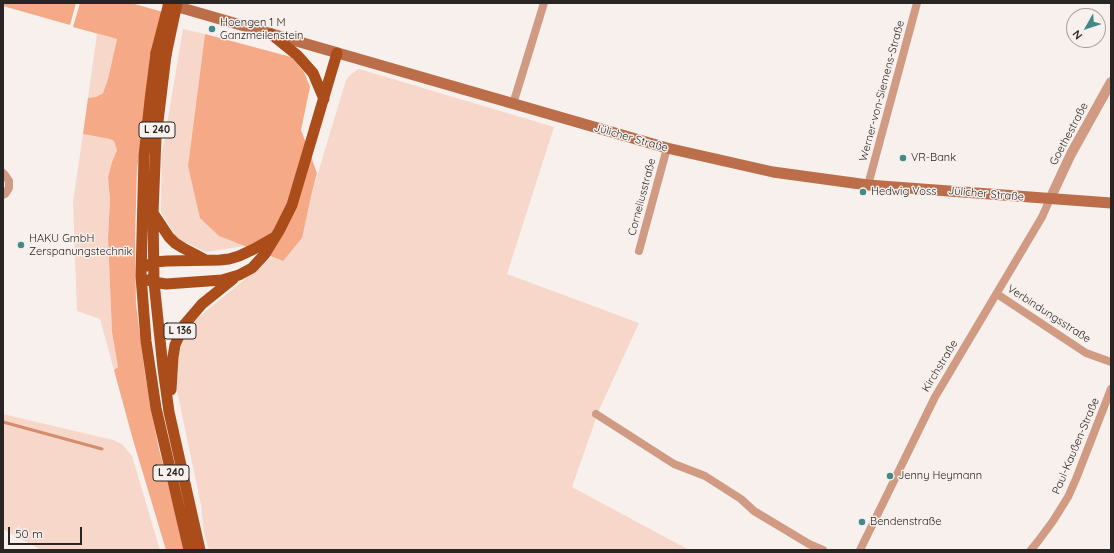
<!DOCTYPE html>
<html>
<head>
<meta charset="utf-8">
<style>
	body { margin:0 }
	#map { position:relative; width:1114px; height:553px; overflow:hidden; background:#f8f0ec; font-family:Quicksand,sans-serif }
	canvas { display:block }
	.frame { position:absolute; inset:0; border:4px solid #282524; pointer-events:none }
	.north { position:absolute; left:1066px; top:8px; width:40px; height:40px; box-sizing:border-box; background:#f8f0ec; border:1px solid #a59f9c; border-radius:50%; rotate:231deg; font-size:11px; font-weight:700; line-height:16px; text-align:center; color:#282524 }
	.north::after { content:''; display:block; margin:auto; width:14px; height:18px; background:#428a89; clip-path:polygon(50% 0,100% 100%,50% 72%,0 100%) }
	.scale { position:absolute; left:8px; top:527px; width:74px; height:18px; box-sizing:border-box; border:2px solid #282524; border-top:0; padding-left:5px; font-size:12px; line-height:14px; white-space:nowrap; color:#282524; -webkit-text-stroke:3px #f8f0ec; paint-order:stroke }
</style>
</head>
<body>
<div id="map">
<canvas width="1114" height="553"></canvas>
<div class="frame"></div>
<div class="north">N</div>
<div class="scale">50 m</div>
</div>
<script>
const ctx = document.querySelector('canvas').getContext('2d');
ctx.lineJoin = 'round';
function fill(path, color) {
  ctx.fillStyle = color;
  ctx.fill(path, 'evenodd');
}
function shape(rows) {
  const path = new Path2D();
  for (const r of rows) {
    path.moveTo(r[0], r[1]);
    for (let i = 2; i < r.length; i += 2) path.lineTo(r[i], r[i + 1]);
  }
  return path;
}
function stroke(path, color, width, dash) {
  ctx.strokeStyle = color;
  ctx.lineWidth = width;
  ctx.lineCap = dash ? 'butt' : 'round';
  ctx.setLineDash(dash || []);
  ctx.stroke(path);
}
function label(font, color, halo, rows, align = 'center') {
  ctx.font = font + ' Quicksand,sans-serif';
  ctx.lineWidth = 3;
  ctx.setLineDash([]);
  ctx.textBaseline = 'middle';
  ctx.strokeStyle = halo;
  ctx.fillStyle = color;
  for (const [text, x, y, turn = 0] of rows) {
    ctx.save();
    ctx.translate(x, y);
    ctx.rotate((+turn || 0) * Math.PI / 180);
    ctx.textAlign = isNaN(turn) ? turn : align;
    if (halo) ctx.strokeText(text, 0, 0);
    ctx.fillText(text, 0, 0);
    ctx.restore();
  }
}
fill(shape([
	[183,29,205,34,188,166,219,236,245,246,206,252,177,238,161,212,162,154],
	[97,34,117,39,108,79,103,93,96,97,88,98],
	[359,69,554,127,507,274,639,323,599,410,572,487,689,550,209,550,204,533,201,505,177,391,178,357,188,326,272,257,283,261,311,196,346,80,351,74],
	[83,134,110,139,115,141,117,150,112,162,108,177,110,199,108,238,112,332,118,367,114,370,100,319,77,311,73,202],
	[3,414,113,440,122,444,132,456,160,550,41,550,3,529]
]), '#f6d7ca');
fill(shape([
	[3,3,76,3,70,25,3,6],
	[80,3,131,3,163,12,146,96,137,170,135,238,136,304,145,374,158,445,185,550,166,550,133,440,114,370,118,367,112,332,108,238,110,199,108,177,112,162,117,150,114,141,110,139,83,134,88,98,96,97,103,93,108,79,117,39,73,27],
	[205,34,291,57,304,72,310,87,301,130,317,173,311,196,302,238,283,261,219,236,200,218,188,166]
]), '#f5a987');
stroke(shape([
	[3,422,102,449]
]), '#d68c6b', 3);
stroke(shape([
	[513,104,544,3],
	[3,173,5,175,9,181,9,188,5,194,3,195],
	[868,185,917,3],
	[639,251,667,148],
	[997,294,1086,353,1111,362],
	[596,414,674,464,705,476,741,499,754,511,809,544,823,550],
	[860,550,935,397,1042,217,1050,199],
	[1031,550,1039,540,1053,521,1068,497,1076,479,1111,389]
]), '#d09a83', 8);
stroke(shape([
	[1050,199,1071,154,1111,82]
]), '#d09a83', 10);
stroke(shape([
	[168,4,667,148,773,172,868,185,1111,203]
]), '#bc6e4b', 11);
stroke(shape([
	[271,34,297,55,313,73,324,99],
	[156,53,150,100,144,156,141,276,146,341,156,408,189,550],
	[166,55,156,138,153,213,154,282,163,368,169,412,200,550],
	[153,213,169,237,175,243,183,248,204,259],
	[147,266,153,262,167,261,220,260,229,259,239,256,254,249,275,237],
	[148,280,154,282,166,284,222,280,239,275,252,268,265,254,279,231,292,205,337,53],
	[171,390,173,357,175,345,184,325,202,304,233,279]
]), '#ab4c1b', 11);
stroke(shape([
	[156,53,169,3],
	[166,55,177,3]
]), '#ab4c1b', 11);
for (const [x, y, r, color] of [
	[212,29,4,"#428a89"],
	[903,158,4,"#428a89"],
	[863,192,4,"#428a89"],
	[21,245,4,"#428a89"],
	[890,476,4,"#428a89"],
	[862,522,4,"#428a89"]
]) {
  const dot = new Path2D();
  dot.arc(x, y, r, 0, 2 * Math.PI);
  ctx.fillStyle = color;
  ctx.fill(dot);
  stroke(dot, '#f8f0ec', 1.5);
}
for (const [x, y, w] of [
	[157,130,36],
	[180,331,32],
	[171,473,36]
]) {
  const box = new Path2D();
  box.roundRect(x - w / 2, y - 8, w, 16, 3);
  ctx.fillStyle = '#f8f0ec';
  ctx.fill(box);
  stroke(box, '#282524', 1);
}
label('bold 10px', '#282524', null, [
	["L 240",157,130],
	["L 136",180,331],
	["L 240",171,473]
]);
label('11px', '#282524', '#f8f0ec', [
	["Hoengen 1 M",220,23],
	["Ganzmeilenstein",220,36],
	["VR-Bank",911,158],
	["Hedwig Voss",871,192],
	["HAKU GmbH",29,239],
	["Zerspanungstechnik",29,252],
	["Jenny Heymann",898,476],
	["Bendenstraße",870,522]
], 'left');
label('11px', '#282524', '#f8f0ec', [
	["Werner-von-Siemens-Straße",882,91,-75],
	["Goethestraße",1069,134,-62],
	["Jülicher Straße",631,138,16],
	["Jülicher Straße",986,194,5],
	["Corneliusstraße",642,197,-75],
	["Verbindungsstraße",1049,314,33],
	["Kirchstraße",940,366,-59],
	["Paul-Kaußen-Straße",1076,446,-67]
]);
</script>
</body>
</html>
